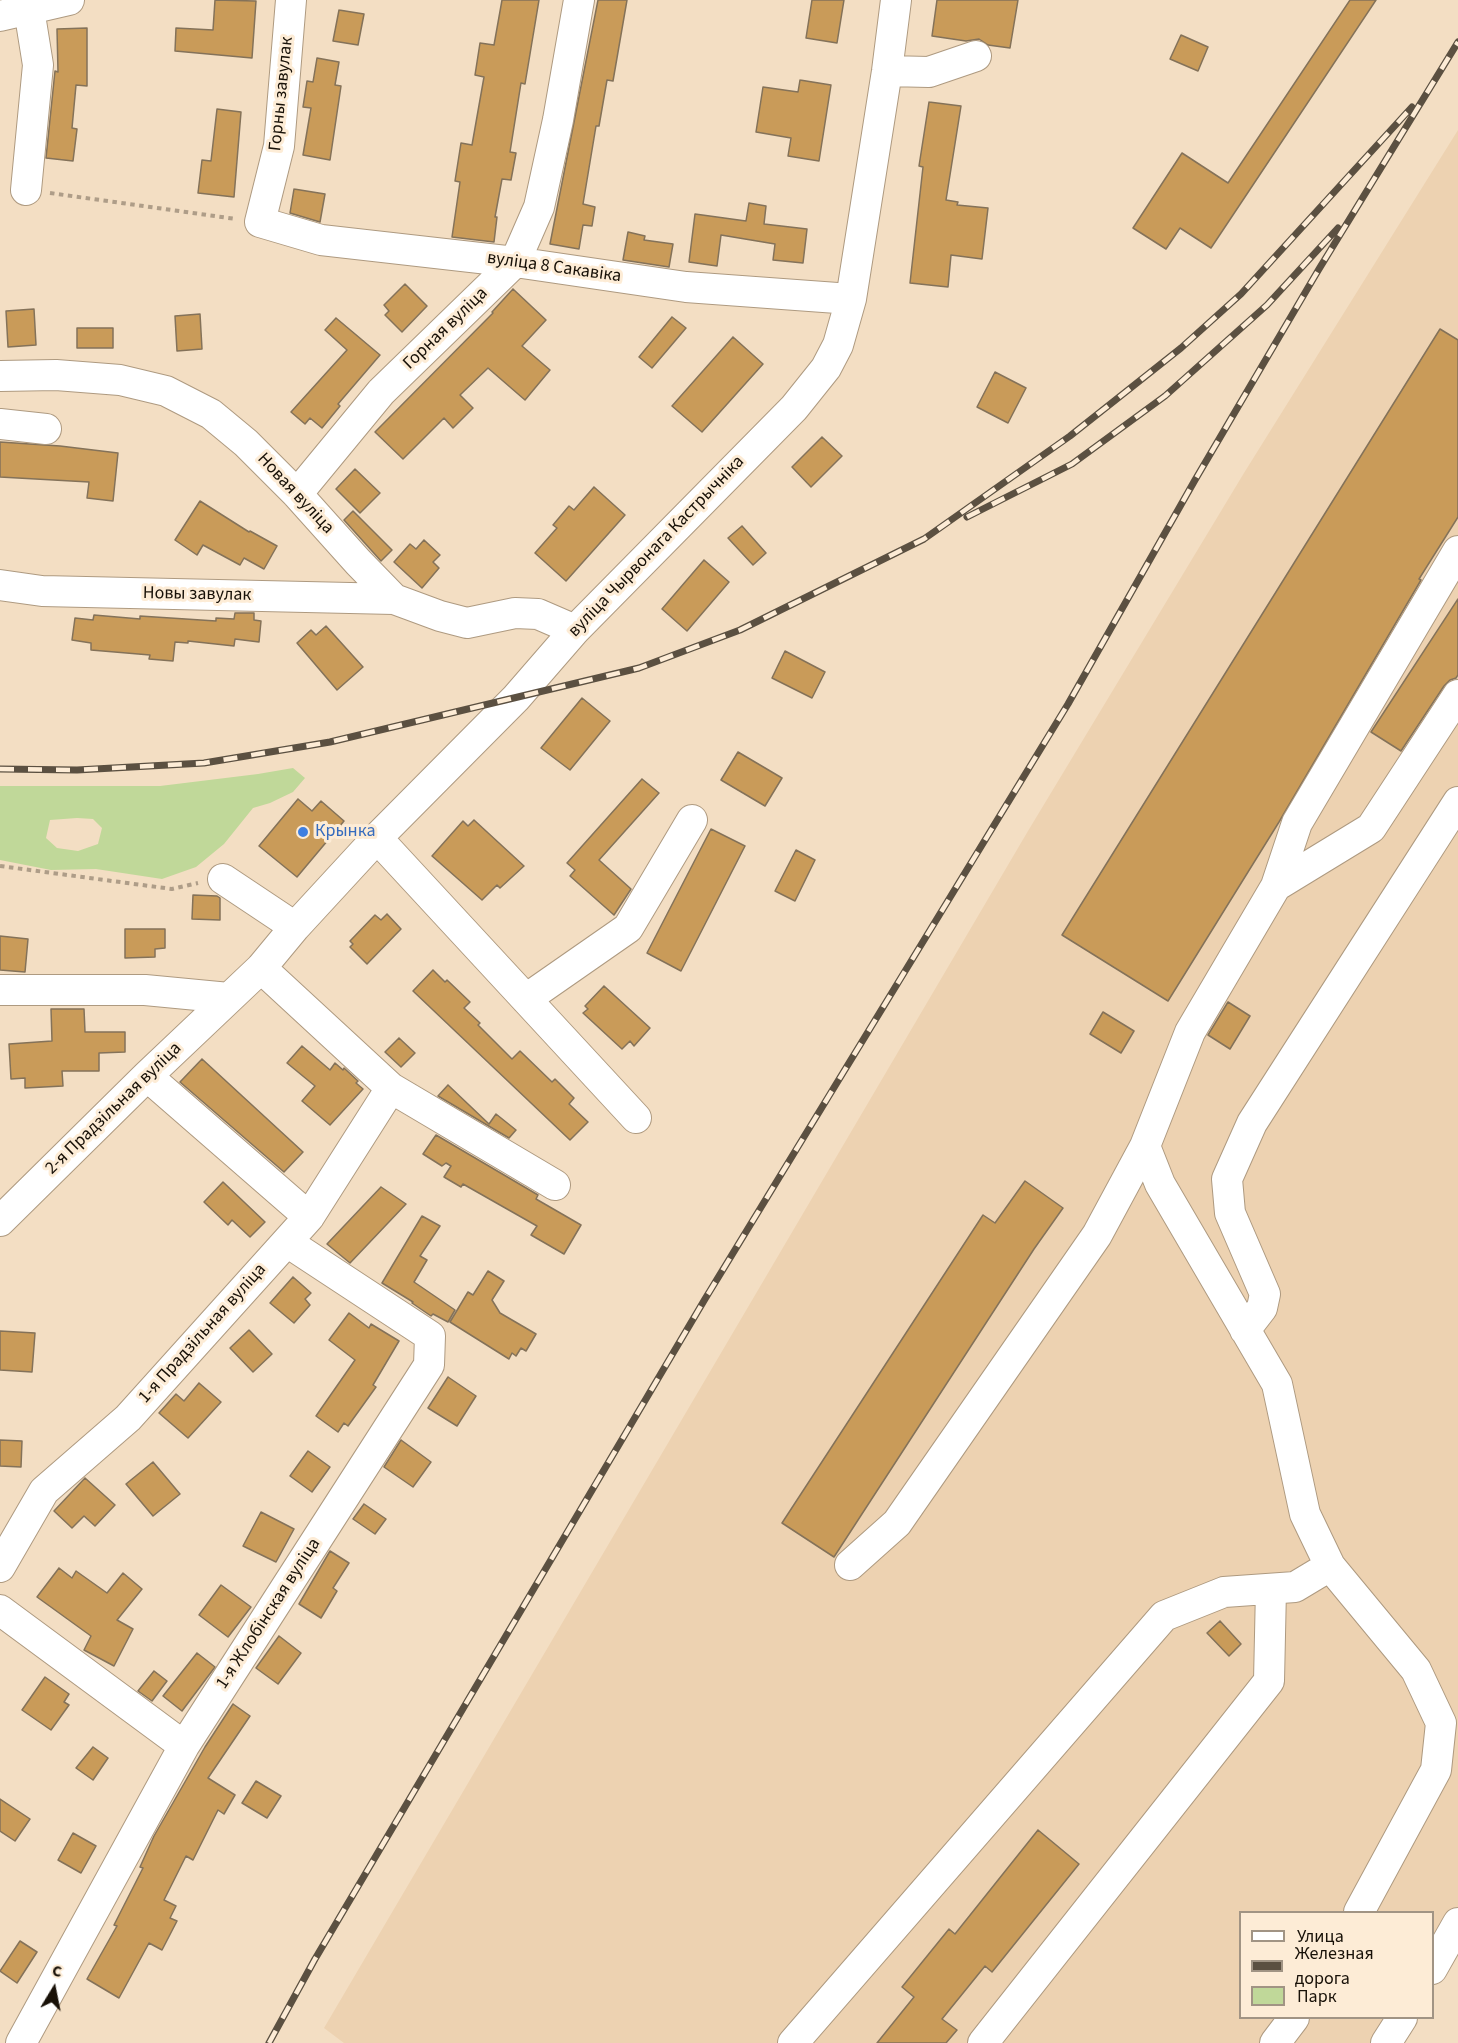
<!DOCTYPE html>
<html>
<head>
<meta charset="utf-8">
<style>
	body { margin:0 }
	#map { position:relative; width:1458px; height:2043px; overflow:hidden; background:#f3dec3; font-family:"Source Sans 3",sans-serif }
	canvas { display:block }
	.legend { position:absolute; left:1239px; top:1911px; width:195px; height:108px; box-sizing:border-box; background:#fdecd6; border:2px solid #a19484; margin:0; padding:8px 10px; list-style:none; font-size:18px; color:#181108 }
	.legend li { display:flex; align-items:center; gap:12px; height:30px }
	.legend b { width:30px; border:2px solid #a19484 }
	.north { position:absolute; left:24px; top:1959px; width:60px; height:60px; -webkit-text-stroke:4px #fdecd6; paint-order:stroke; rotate:10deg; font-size:16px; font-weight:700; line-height:24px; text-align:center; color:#181108 }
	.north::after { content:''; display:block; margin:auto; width:21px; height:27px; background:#181108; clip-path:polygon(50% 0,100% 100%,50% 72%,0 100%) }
</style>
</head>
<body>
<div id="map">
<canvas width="1458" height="2043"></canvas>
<ul class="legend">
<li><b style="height:8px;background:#fff"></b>Улица</li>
<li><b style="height:8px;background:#5b5041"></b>Железная дорога</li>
<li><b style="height:16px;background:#c0d899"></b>Парк</li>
</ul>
<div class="north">С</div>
</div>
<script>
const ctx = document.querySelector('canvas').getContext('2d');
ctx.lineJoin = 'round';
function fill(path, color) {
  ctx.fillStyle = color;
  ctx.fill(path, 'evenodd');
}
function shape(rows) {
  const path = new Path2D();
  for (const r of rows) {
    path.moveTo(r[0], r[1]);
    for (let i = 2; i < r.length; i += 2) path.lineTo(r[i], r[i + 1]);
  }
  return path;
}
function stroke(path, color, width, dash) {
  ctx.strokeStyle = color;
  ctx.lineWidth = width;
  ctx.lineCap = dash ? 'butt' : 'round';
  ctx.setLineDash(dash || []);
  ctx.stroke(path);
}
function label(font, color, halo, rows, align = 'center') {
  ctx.font = font + ' "Source Sans 3",sans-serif';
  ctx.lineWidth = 6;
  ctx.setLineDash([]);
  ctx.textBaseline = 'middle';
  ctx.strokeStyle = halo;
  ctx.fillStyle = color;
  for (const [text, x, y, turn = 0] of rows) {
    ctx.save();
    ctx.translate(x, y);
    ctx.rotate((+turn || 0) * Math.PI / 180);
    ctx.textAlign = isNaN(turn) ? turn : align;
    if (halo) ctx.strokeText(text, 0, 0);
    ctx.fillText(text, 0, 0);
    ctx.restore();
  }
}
fill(shape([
	[1458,130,1458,1943,1433,1984,1432,1912,1240,1912,1240,2018,1411,2018,1395,2043,344,2043,324,2028,1028,831,1244,473]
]), '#edd2b1');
fill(shape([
	[293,768,305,778,293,792,270,803,253,808,224,844,196,867,162,879,96,869,51,870,0,860,0,786,160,786,258,774],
	[77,818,93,819,102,828,98,844,78,851,57,848,46,838,50,820]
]), '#c0d899');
const building = shape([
	[215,0,256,1,252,58,175,51,176,28,213,30,215,0],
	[502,0,539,0,525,84,521,83,510,152,516,153,511,180,502,179,495,217,497,217,494,242,452,237,460,182,455,181,461,143,472,145,484,77,475,75,480,43,494,45,502,0],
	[598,0,627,0,613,81,607,80,599,126,596,126,583,204,595,207,592,226,583,225,579,249,550,244,598,0],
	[812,0,844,0,837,43,806,38,812,0],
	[937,0,1018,0,1010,48,988,45,979,39,966,41,932,36,937,0],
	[1350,0,1376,0,1211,248,1180,228,1166,249,1133,228,1182,153,1228,183,1350,0],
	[339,10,364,14,358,45,333,41,339,10],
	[87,28,87,86,76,85,72,128,77,129,73,161,46,158,55,71,58,72,57,29,87,28],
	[1181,35,1208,47,1198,71,1170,59,1181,35],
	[317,58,339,62,335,85,341,86,330,160,303,155,311,108,303,107,307,81,313,82,317,58],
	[800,80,831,85,819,161,788,156,791,138,756,132,763,87,798,92,800,80],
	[929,102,961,106,946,200,958,202,957,205,988,208,982,259,951,255,948,287,910,283,923,167,919,166,929,102],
	[217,109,241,112,234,197,198,193,202,160,211,161,217,109],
	[294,189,325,194,320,222,290,213,294,189],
	[749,203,766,206,764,224,807,229,803,263,773,260,775,244,721,235,717,266,689,262,695,214,746,221,749,203],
	[628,232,645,236,644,240,673,244,669,267,623,260,628,232],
	[405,284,427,306,402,332,385,315,389,311,384,305,405,284],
	[513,289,546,320,522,346,550,370,525,400,488,368,460,395,473,408,453,428,444,418,403,459,375,432,493,313,492,312,513,289],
	[34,309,36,345,8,347,6,311,34,309],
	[200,314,202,349,177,351,175,316,200,314],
	[672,317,686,328,652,368,639,357,672,317],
	[336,318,380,355,338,404,340,406,322,428,310,418,305,424,291,412,347,350,325,330,336,318],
	[77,328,113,328,113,348,77,348,77,328],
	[1440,329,1458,340,1458,517,1419,579,1421,580,1279,822,1168,1001,1062,935,1440,329],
	[733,337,763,364,702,432,672,406,733,337],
	[995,372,1026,388,1008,423,977,407,995,372],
	[822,437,842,456,811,487,792,467,822,437],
	[0,442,60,446,118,453,113,501,87,498,89,482,0,477,0,442],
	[355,469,380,493,360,513,336,489,355,469],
	[594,487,625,515,566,581,535,553,557,528,553,525,569,506,574,510,594,487],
	[200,501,249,532,250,531,277,546,264,569,244,558,240,565,203,545,197,555,175,540,200,501],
	[353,511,392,550,381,561,344,520,353,511],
	[742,526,766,553,753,565,728,538,742,526],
	[424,540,440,555,433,562,439,568,422,588,394,562,410,544,416,549,424,540],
	[704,560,729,582,687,631,662,609,704,560],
	[1458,599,1458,675,1456,678,1450,680,1444,686,1401,751,1371,732,1458,599],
	[235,613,254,613,254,620,261,621,259,642,235,639,234,646,188,641,188,643,175,642,173,661,149,659,150,655,91,650,91,643,72,640,75,618,93,620,94,615,140,619,140,616,216,621,216,618,234,619,235,613],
	[326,626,363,667,337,690,297,643,311,630,316,635,326,626],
	[785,651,825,672,812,698,772,678,785,651],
	[582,698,610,721,570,770,541,748,582,698],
	[738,752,782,778,765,806,721,780,738,752],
	[642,779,659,793,599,860,631,889,614,915,570,876,575,870,567,863,642,779],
	[298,799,312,811,321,801,344,821,297,877,259,846,298,799],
	[474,820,524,866,500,888,497,885,482,900,432,856,463,821,468,826,474,820],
	[711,829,745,846,681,971,647,953,711,829],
	[796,850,815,860,795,901,775,891,796,850],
	[193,895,217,896,220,898,220,920,192,919,193,895],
	[387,914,401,929,367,964,350,947,353,944,350,941,375,915,381,920,387,914],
	[125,929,165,929,165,948,155,949,155,957,125,958,125,929],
	[0,936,28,939,25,972,0,970,0,936],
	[433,970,445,982,447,980,470,1002,464,1008,480,1023,478,1025,512,1059,520,1051,552,1082,555,1079,574,1098,569,1104,588,1122,570,1140,413,991,433,970],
	[604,986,650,1028,634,1046,630,1041,622,1049,583,1013,588,1009,585,1006,604,986],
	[1228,1002,1250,1016,1230,1049,1208,1035,1228,1002],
	[51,1009,84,1009,85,1032,125,1032,125,1052,99,1053,99,1071,62,1071,63,1086,25,1088,25,1078,11,1079,9,1044,52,1041,51,1009],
	[1103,1012,1134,1031,1121,1053,1090,1034,1103,1012],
	[399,1038,415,1053,401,1067,385,1052,399,1038],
	[302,1046,330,1070,335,1063,343,1070,344,1068,358,1081,356,1083,363,1089,330,1125,302,1101,315,1086,287,1063,302,1046],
	[202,1059,303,1152,284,1172,180,1082,202,1059],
	[448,1085,489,1124,496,1114,516,1130,509,1138,438,1096,448,1085],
	[436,1135,538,1195,536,1199,581,1225,564,1254,531,1235,537,1226,463,1184,461,1187,444,1177,451,1166,446,1163,442,1166,423,1154,436,1135],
	[1025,1181,1063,1208,1034,1249,834,1557,782,1523,983,1215,995,1223,1025,1181],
	[223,1182,265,1222,250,1237,232,1220,228,1225,204,1202,223,1182],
	[381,1187,406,1204,350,1263,327,1244,381,1187],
	[422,1216,440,1226,420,1256,427,1260,414,1282,455,1310,448,1322,433,1314,431,1316,412,1303,413,1302,382,1283,422,1216],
	[488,1271,504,1281,492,1300,500,1313,536,1334,526,1351,521,1348,516,1356,512,1353,509,1359,450,1322,468,1292,473,1295,488,1271],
	[293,1277,311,1293,305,1299,310,1305,294,1323,270,1303,293,1277],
	[349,1313,369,1328,371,1324,399,1341,373,1385,376,1387,348,1426,344,1423,338,1432,316,1416,355,1360,329,1340,349,1313],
	[249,1330,272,1354,253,1372,230,1348,249,1330],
	[0,1331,35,1333,32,1372,0,1370,0,1331],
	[448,1377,476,1396,457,1426,428,1408,448,1377],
	[199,1383,221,1402,188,1438,159,1413,176,1394,184,1401,199,1383],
	[0,1440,22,1441,21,1467,0,1466,0,1440],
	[401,1440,431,1462,413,1487,384,1467,401,1440],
	[308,1451,330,1467,312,1492,290,1476,308,1451],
	[153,1462,180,1494,153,1516,126,1484,153,1462],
	[85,1478,115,1505,95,1526,84,1516,72,1528,54,1511,85,1478],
	[364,1504,386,1519,375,1534,353,1519,364,1504],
	[261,1512,294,1529,276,1562,243,1546,261,1512],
	[330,1551,349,1563,333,1588,337,1591,321,1618,299,1604,330,1551],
	[59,1568,72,1578,76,1571,107,1593,123,1573,142,1589,117,1620,133,1629,114,1666,84,1650,91,1636,37,1597,59,1568],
	[221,1585,251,1607,228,1637,199,1615,221,1585],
	[1220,1621,1241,1644,1229,1656,1207,1633,1220,1621],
	[279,1636,301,1653,278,1684,256,1668,279,1636],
	[197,1653,215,1667,182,1711,163,1696,197,1653],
	[154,1671,167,1681,152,1701,138,1691,154,1671],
	[45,1677,69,1694,64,1702,69,1705,51,1730,22,1710,45,1677],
	[233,1704,250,1716,208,1778,235,1795,224,1814,218,1810,193,1860,186,1856,164,1900,176,1906,170,1918,177,1921,162,1950,149,1943,119,1998,87,1979,117,1926,114,1925,143,1868,140,1867,154,1836,205,1747,233,1704],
	[93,1747,108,1758,93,1780,76,1768,93,1747],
	[256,1781,281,1796,267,1818,242,1803,256,1781],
	[0,1799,30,1819,15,1841,0,1831,0,1799],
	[1038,1830,1079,1864,992,1972,985,1966,942,2019,957,2030,946,2043,877,2043,914,1997,902,1987,949,1929,955,1934,1038,1830],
	[73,1833,96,1846,81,1873,58,1860,73,1833],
	[20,1941,37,1952,17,1983,0,1971,20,1941]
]);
fill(building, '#c99b59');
stroke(building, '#847259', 1.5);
const minor = shape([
	[23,0,29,9,38,65,26,190],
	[291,0,279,146,260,222,321,240,515,262,686,287,851,299],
	[0,16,69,0],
	[887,71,929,72,976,56],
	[0,376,56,375,120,380,166,391,211,414,246,443,297,494,358,562,394,599,440,616,467,623,515,613,538,614,575,630],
	[0,424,46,429],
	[297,494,381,392,515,262,539,207,558,120,579,0],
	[0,585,42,591,394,599],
	[377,838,636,1118],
	[223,879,295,927],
	[1276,886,1371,828,1458,695],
	[261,968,391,1088,555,1185],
	[0,990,145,990,229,998],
	[526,999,628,928,692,820],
	[147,1076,309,1217],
	[0,1221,147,1076,261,968,295,927,377,838,516,698,575,630,794,408,826,368,838,345,851,299,887,71,896,0],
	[1245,1330,1262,1308,1265,1294,1230,1213,1227,1179,1252,1123,1458,802],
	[850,1565,897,1523,1097,1235,1145,1146],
	[0,1567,44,1491,128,1418,309,1217,391,1088],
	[0,1610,184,1746],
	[1359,1912,1436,1770,1441,1723,1416,1670,1330,1566,1305,1514,1277,1384,1160,1184,1145,1146,1190,1032,1276,886,1297,823,1458,551],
	[1432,1969,1458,1923],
	[21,2043,184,1746,429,1365,430,1336,287,1242],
	[793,2043,1164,1616,1224,1592,1295,1587,1330,1566],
	[983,2043,1269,1681,1271,1589],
	[1275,2043,1294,2018],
	[1386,2043,1402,2018]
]);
stroke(minor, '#ae9a80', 32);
stroke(shape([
	[50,193,236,219],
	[0,866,172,889,198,883]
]), '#ae9d88', 4, [4.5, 4.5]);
stroke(minor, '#fff', 30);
const rail = shape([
	[967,517,1072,464,1165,396,1267,305,1338,228],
	[0,769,77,770,204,763,330,742,639,668,740,630,924,539,1070,436,1181,348,1241,294,1412,107],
	[269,2043,315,1959,705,1299,1068,704,1195,480,1319,269,1458,42]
]);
stroke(rail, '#5b5041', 7);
stroke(rail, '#fdecd6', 4.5, [14]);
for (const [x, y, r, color] of [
	[303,832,6,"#3f7fe0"]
]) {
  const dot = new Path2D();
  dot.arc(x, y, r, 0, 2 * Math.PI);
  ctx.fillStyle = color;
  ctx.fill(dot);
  stroke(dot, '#fdecd6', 2);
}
label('18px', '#181108', '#fdecd6', [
	["Горны завулак",282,94,-84],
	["вуліца 8 Сакавіка",554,268,8],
	["Горная вуліца",446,329,-44],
	["Новая вуліца",295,494,47],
	["вуліца Чырвонага Кастрычніка",657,547,-46],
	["Новы завулак",197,595,1],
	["2-я Прадзільная вуліца",114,1109,-44],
	["1-я Прадзільная вуліца",203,1334,-48],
	["1-я Жлобінская вуліца",269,1614,-57]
]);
label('18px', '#366cbe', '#fdecd6', [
	["Крынка",315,832]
], 'left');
</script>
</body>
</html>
